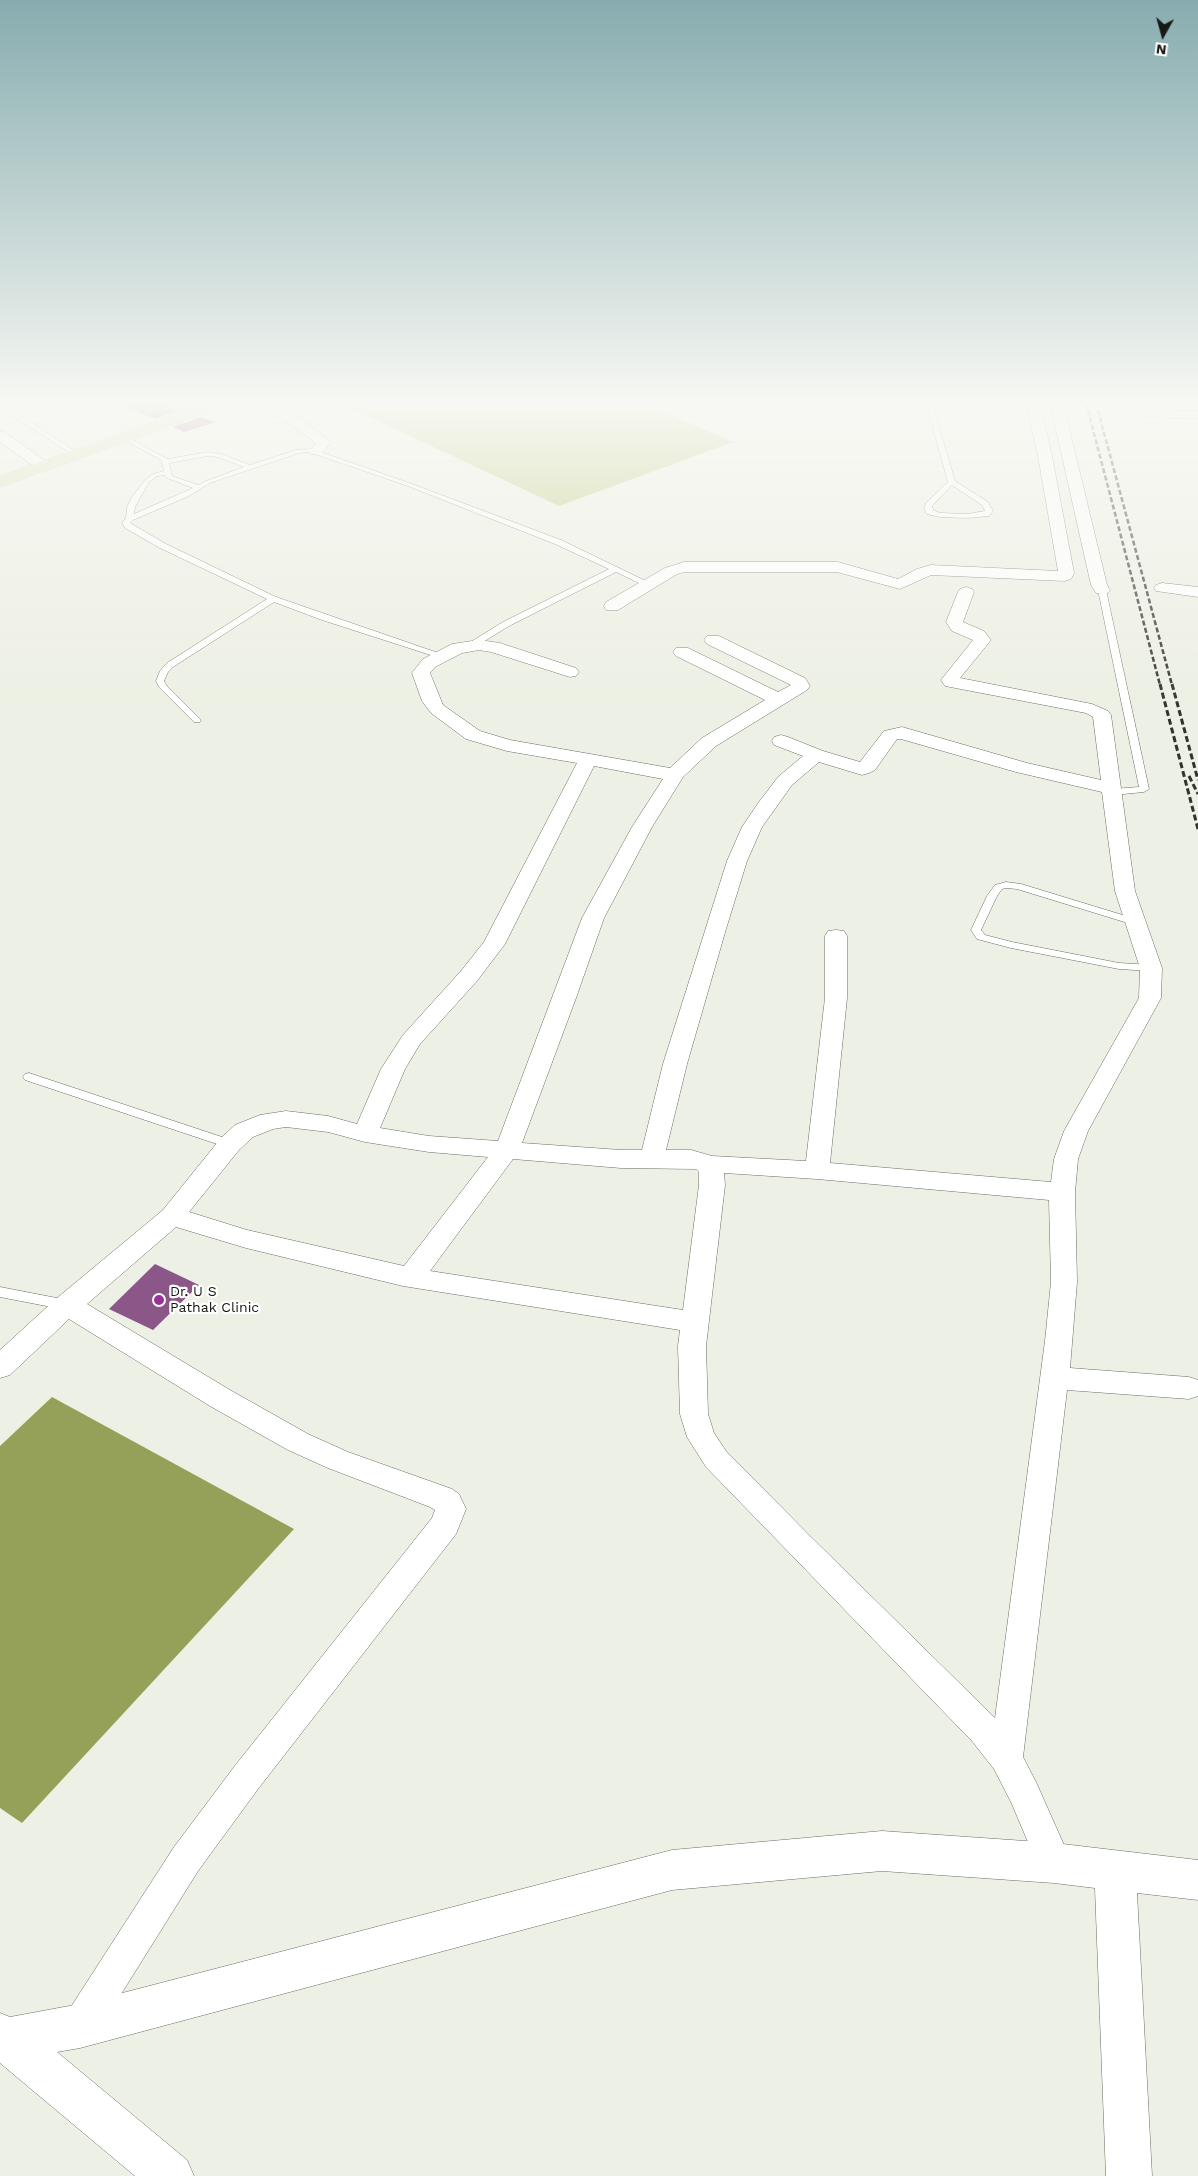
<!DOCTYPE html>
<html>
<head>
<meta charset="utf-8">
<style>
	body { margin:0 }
	#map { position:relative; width:1198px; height:2176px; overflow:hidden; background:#edf0e4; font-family:"Work Sans",sans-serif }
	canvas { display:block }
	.north { position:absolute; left:1138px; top:10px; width:50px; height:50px; -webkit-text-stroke:4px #fff; paint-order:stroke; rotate:187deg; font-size:14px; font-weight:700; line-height:20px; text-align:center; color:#171814 }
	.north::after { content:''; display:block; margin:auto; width:18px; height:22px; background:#171814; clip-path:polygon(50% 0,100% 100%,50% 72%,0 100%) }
</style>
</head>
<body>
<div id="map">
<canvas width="1198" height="2176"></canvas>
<div class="north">N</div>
</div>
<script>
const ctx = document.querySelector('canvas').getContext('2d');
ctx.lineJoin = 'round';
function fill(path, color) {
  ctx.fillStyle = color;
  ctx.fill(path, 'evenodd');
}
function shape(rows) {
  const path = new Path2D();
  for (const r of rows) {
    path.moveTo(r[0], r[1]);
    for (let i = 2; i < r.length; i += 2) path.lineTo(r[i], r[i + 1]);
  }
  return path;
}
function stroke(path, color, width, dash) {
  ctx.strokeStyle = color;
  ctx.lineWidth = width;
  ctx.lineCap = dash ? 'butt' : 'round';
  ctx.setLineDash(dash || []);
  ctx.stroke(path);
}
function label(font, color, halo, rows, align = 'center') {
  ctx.font = font + ' "Work Sans",sans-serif';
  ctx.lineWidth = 4.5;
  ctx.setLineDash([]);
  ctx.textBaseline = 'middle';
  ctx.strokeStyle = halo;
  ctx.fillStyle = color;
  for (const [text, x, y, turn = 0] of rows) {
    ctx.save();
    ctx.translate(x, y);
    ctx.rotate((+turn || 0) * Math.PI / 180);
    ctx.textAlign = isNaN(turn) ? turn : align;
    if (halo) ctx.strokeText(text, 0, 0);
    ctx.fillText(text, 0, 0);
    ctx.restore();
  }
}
fill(shape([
	[340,403,642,403,733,442,559,506]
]), '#c1cd85');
fill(shape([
	[52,1397,294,1529,22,1823,0,1808,0,1446]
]), '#95a159');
fill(shape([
	[131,403,157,403,180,410,155,419,129,408],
	[201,417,216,422,184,432,173,427],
	[155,1264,199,1285,153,1330,109,1309]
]), '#8b5788');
const lane = shape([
	[23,403,31,403,14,409,13,411,78,453,78,455,74,455,6,412,9,407,23,403],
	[926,403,932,403,955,481,988,502,993,511,989,516,967,518,940,517,927,514,924,509,926,503,948,482,926,403],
	[952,485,982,505,985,511,967,514,940,513,933,510,932,506,952,485],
	[123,435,168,459,208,452,221,454,250,465,296,450,312,449,412,484,561,540,652,584,645,586,616,572,509,626,475,647,469,647,469,643,503,622,609,569,555,544,408,486,309,452,299,453,210,483,189,496,133,520,130,523,166,544,276,597,447,656,440,658,322,620,274,602,173,667,168,672,164,681,167,686,201,720,200,722,194,722,159,687,156,681,160,671,167,663,267,599,160,548,125,528,122,523,126,518,127,507,132,497,145,480,153,474,164,471,161,460,121,438,120,437,123,435],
	[208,456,218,457,244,467,206,481,198,485,172,476,169,463,208,456],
	[165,475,167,478,193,488,134,514,135,507,149,482,157,476,165,475],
	[1099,588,1106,590,1149,789,1144,792,1113,795,1108,792,1113,789,1139,787,1098,590,1099,588],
	[1006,882,1021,884,1139,920,1140,922,1135,925,1131,924,1017,889,1006,888,1002,889,997,896,981,930,985,935,1012,942,1119,963,1151,965,1156,968,1151,971,1119,969,1011,948,977,939,971,930,987,896,995,885,1006,882],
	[29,1073,234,1141,236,1144,230,1148,226,1147,25,1080,23,1077,25,1074,29,1073],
	[0,1287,67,1300,72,1302,73,1305,72,1308,67,1310,0,1297,0,1287]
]);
const street = shape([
	[271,403,283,403,285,407,331,442,321,454,311,454,309,451,316,443,273,412,271,403],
	[1026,403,1040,403,1052,456,1074,573,1071,579,1065,581,931,575,900,589,837,572,685,572,677,574,618,610,606,610,604,606,606,602,665,568,684,562,838,562,898,579,917,569,931,565,1058,571,1038,456,1026,403],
	[1050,403,1063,403,1107,585,1110,590,1108,593,1096,593,1091,585,1050,403],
	[1151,410,1198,411,1198,419,1146,417,1144,414,1151,410],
	[0,431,5,432,48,463,50,466,48,469,38,469,0,442,0,431],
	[1162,583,1198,587,1198,597,1156,591,1154,588,1156,585,1162,583],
	[966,587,972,589,974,592,963,622,984,631,991,640,960,678,1092,704,1108,711,1111,715,1135,891,1162,968,1161,998,1088,1131,1078,1159,1075,1192,1077,1282,1070,1368,1189,1377,1198,1380,1198,1396,1189,1399,1067,1390,1023,1757,1036,1782,1072,1863,1066,1875,1054,1880,1042,1875,1011,1802,994,1769,972,1741,706,1467,687,1437,680,1414,678,1346,680,1330,403,1286,246,1248,176,1227,87,1304,230,1390,308,1434,348,1452,452,1489,459,1494,466,1509,456,1534,258,1789,198,1871,93,2039,80,2045,67,2039,61,2026,67,2013,174,1847,234,1767,432,1518,435,1510,430,1507,328,1468,288,1450,210,1406,69,1319,10,1375,0,1378,0,1350,57,1298,163,1210,221,1138,235,1125,260,1115,286,1111,328,1116,357,1124,381,1069,403,1035,461,971,484,942,577,763,507,751,466,739,431,713,422,701,412,673,423,659,452,644,479,640,500,643,576,668,579,672,576,676,570,677,491,652,479,650,462,653,435,667,430,673,443,705,480,731,510,740,670,768,702,738,765,700,676,656,673,652,676,648,688,648,778,692,791,685,707,644,704,640,707,636,719,636,805,678,810,686,807,690,716,746,683,777,652,827,604,918,576,998,522,1143,621,1150,642,1150,663,1064,727,861,742,827,759,802,778,777,803,756,774,745,772,741,774,737,781,735,788,737,823,751,860,762,884,731,902,727,1027,763,1101,780,1093,717,1086,713,945,686,941,680,973,640,952,631,946,622,958,592,960,589,966,587],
	[897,739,901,739,1016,772,1102,792,1115,891,1140,968,1139,998,1064,1131,1054,1159,1051,1182,830,1163,847,998,847,936,844,931,836,930,828,931,825,936,825,998,806,1161,712,1156,691,1150,666,1150,687,1064,726,929,747,861,762,827,792,785,819,762,862,775,869,773,875,770,897,739],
	[594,766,663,779,632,827,582,918,498,1141,429,1136,380,1128,405,1069,420,1044,477,981,505,944,594,766],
	[286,1127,328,1132,365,1142,429,1152,488,1157,404,1266,247,1230,189,1212,239,1150,253,1137,273,1129,286,1127],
	[513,1159,621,1168,696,1169,699,1172,699,1185,683,1310,430,1271,513,1159],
	[724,1173,817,1179,1049,1200,1051,1282,1045,1341,995,1718,809,1535,726,1451,714,1433,708,1414,706,1346,725,1185,724,1173]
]);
const secondary = shape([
	[882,1831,1054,1843,1198,1860,1198,1900,1137,1893,1152,2176,1106,2176,1095,1888,1054,1883,882,1871,672,1890,80,2048,57,2052,187,2160,194,2176,135,2176,0,2063,0,2013,10,2017,80,2004,672,1850,882,1831]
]);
const primary = shape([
	[207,403,229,403,227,406,0,487,0,476,207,403]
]);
stroke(lane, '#6c6e63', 1);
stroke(street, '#6c6e63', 1);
stroke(secondary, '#6c6e63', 1);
stroke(primary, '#cccccb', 1);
fill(lane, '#fff');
fill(street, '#fff');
fill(secondary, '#fff');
fill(primary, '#dae2b3');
stroke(shape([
	[1086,403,1160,685],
	[1096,403,1172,685]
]), '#32332e', 2.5, [5, 2.5]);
stroke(shape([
	[1160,684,1198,829],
	[1172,684,1198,780],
	[1189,776,1198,794]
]), '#32332e', 3, [6, 3]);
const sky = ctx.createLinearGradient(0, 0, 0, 707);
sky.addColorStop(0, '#87acaf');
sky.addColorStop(0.57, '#f7f8f3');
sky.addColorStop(1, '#f7f8f300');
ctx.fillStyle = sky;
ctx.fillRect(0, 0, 1198, 707);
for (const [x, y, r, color] of [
	[159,1300,6,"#993296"]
]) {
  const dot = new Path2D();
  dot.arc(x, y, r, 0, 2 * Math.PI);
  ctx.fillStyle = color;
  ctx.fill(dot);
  stroke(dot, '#fff', 2);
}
label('14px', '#171814', '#fff', [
	["Dr. U S",170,1292],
	["Pathak Clinic",170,1308]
], 'left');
</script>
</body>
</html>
